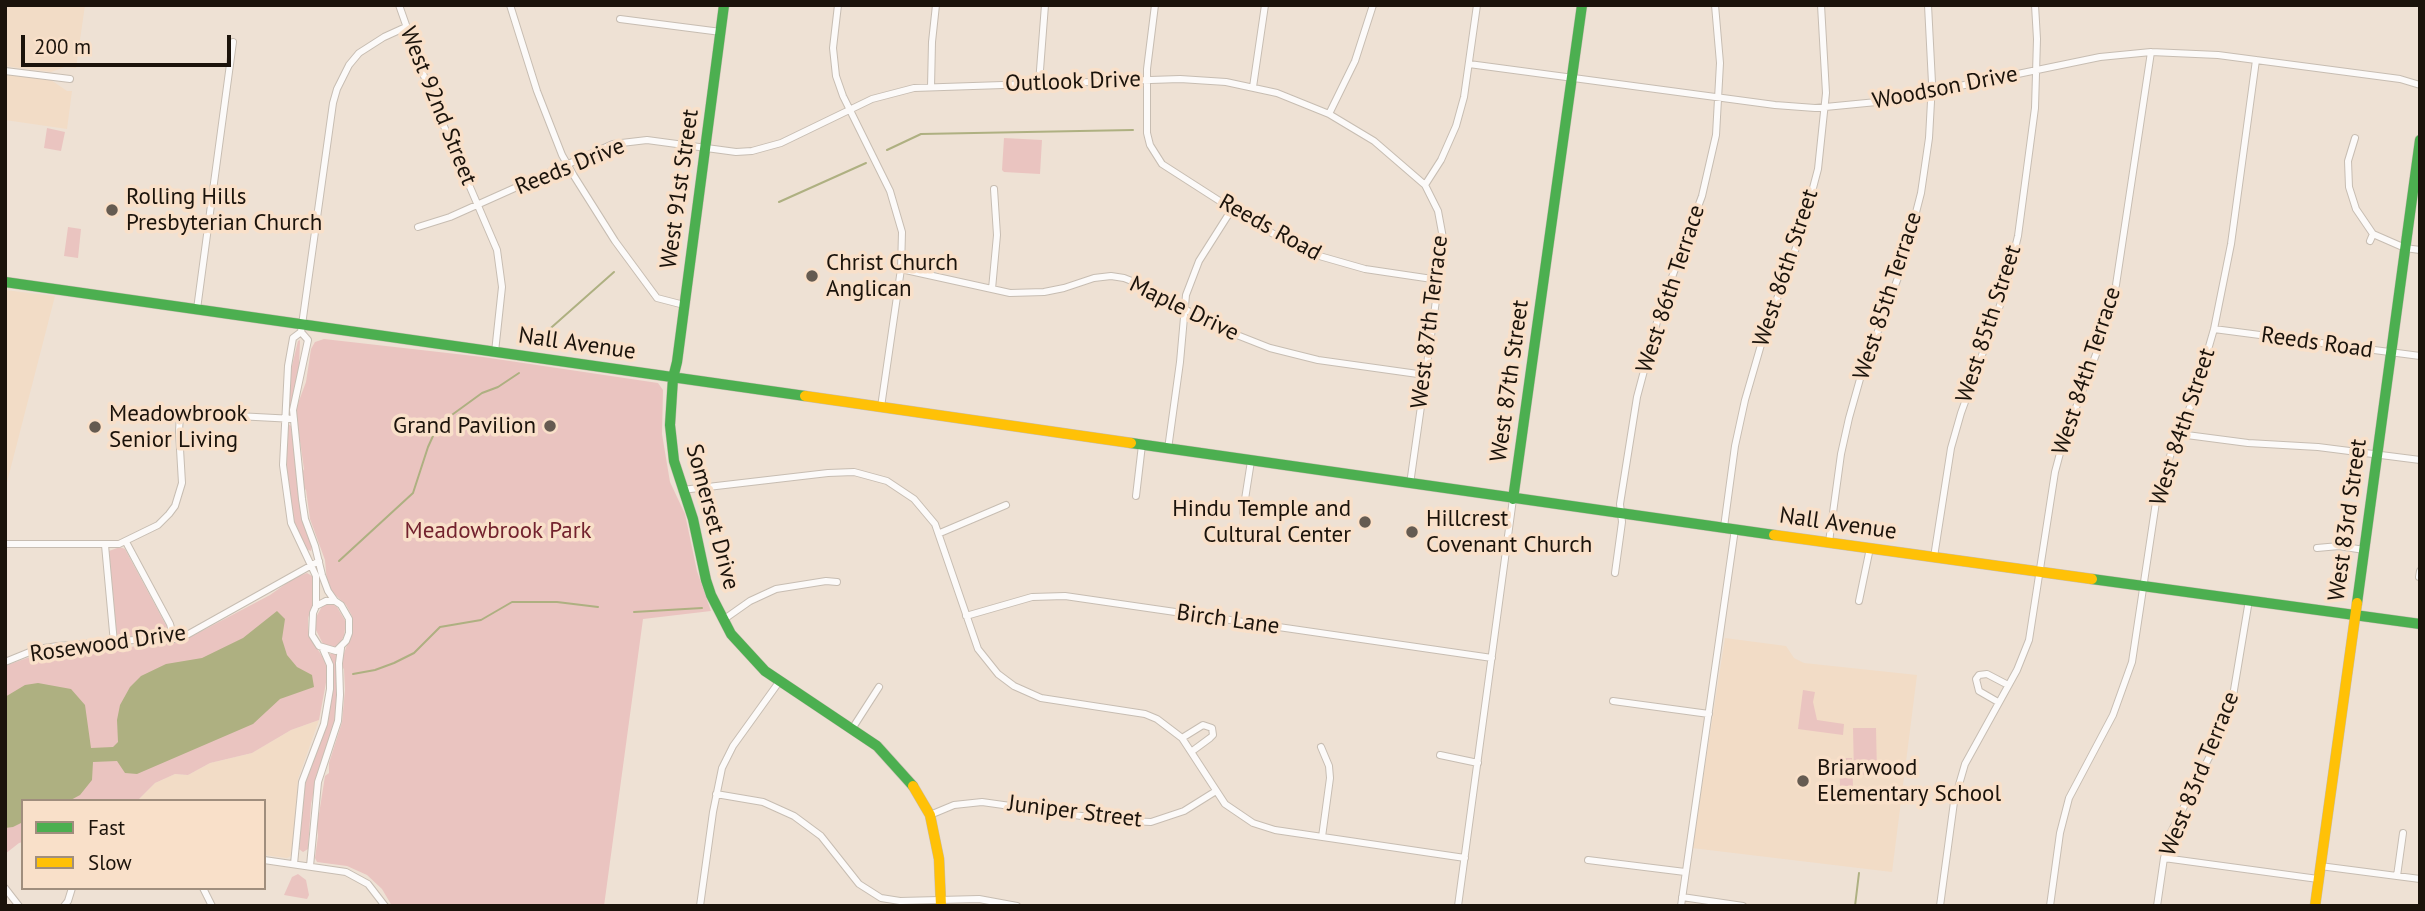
<!DOCTYPE html>
<html>
<head>
<meta charset="utf-8">
<style>
	body { margin:0 }
	#map { position:relative; width:2425px; height:911px; overflow:hidden; background:#eee1d4; font-family:"PT Sans",sans-serif }
	canvas { display:block }
	.frame { position:absolute; inset:0; border:7px solid #1b130b; pointer-events:none }
	.legend { position:absolute; left:21px; top:799px; width:245px; height:91px; box-sizing:border-box; background:#f9e0c9; border:2px solid #a08e7d; margin:0; padding:9px 12px; list-style:none; font-size:21px; color:#1b130b }
	.legend li { display:flex; align-items:center; gap:14px; height:35px }
	.legend b { width:35px; border:2px solid #a08e7d }
	.scale { position:absolute; left:21px; top:35px; width:210px; height:32px; box-sizing:border-box; border:4px solid #1b130b; border-top:0; padding-left:9px; font-size:21px; line-height:24px; white-space:nowrap; color:#1b130b; -webkit-text-stroke:5px #f9e0c9; paint-order:stroke }
</style>
</head>
<body>
<div id="map">
<canvas width="2425" height="911"></canvas>
<div class="frame"></div>
<ul class="legend">
<li><b style="height:9px;background:#4caf50"></b>Fast</li>
<li><b style="height:9px;background:#ffc107"></b>Slow</li>
</ul>
<div class="scale">200 m</div>
</div>
<script>
const ctx = document.querySelector('canvas').getContext('2d');
ctx.lineJoin = 'round';
function fill(path, color) {
  ctx.fillStyle = color;
  ctx.fill(path, 'evenodd');
}
function shape(rows) {
  const path = new Path2D();
  for (const r of rows) {
    path.moveTo(r[0], r[1]);
    for (let i = 2; i < r.length; i += 2) path.lineTo(r[i], r[i + 1]);
  }
  return path;
}
function stroke(path, color, width, dash) {
  ctx.strokeStyle = color;
  ctx.lineWidth = width;
  ctx.lineCap = dash ? 'butt' : 'round';
  ctx.setLineDash(dash || []);
  ctx.stroke(path);
}
function label(font, color, halo, rows, align = 'center') {
  ctx.font = font + ' "PT Sans",sans-serif';
  ctx.lineWidth = 7;
  ctx.setLineDash([]);
  ctx.textBaseline = 'middle';
  ctx.strokeStyle = halo;
  ctx.fillStyle = color;
  for (const [text, x, y, turn = 0] of rows) {
    ctx.save();
    ctx.translate(x, y);
    ctx.rotate((+turn || 0) * Math.PI / 180);
    ctx.textAlign = isNaN(turn) ? turn : align;
    if (halo) ctx.strokeText(text, 0, 0);
    ctx.fillText(text, 0, 0);
    ctx.restore();
  }
}
fill(shape([
	[5,5,85,5,76,68,65,67,51,72,5,66],
	[5,74,51,80,67,91,72,91,67,129,5,120],
	[5,290,55,296,5,490],
	[1725,638,1786,646,1794,658,1804,663,1917,675,1892,872,1692,848],
	[319,720,298,779,294,847,291,856,287,858,264,855,264,801,137,801,155,783,175,774,188,775,210,763,252,753,291,730]
]), '#f2dcc6');
fill(shape([
	[47,128,65,132,61,151,44,148],
	[1004,138,1042,140,1040,174,1004,172,1002,170],
	[68,227,81,229,78,258,64,256],
	[324,339,483,357,658,383,663,390,662,434,670,482,685,514,697,571,711,611,643,619,604,906,392,906,382,889,367,875,347,866,317,862,315,858,318,836,316,817,319,814,325,776,329,773,329,763,342,722,345,690,344,669,342,667,343,656,353,629,352,616,346,605,330,590,327,582,325,560,310,519,306,490,303,487,302,473,304,469,299,434,296,432,297,406,306,382,311,349,315,342],
	[300,340,299,367,290,408,288,408,291,370,298,341],
	[288,424,291,426,302,519,312,545,311,551,306,549,293,522,285,466],
	[120,547,125,549,167,627,168,631,165,635,130,636,126,639,117,637,109,551],
	[307,573,312,576,315,584,315,599,308,618,308,629,311,639,324,659,328,672,319,720,291,730,252,753,210,763,188,775,175,774,155,783,137,801,23,801,23,842,19,843,5,854,5,666,46,651,129,647,181,642,270,595,294,578],
	[324,603,331,603,337,607,346,622,344,636,339,645,333,648,323,644,316,630,315,619],
	[336,653,337,705,334,724,317,776,311,804,308,849,303,852,299,849,305,783,327,720,333,676,330,654],
	[1803,690,1815,692,1813,702,1817,720,1844,724,1843,735,1798,729],
	[1853,728,1876,728,1877,774,1854,775],
	[1839,758,1852,758,1853,786,1840,786],
	[298,874,306,880,309,895,307,899,284,895,292,877]
]), '#eac4c0');
fill(shape([
	[277,611,285,619,282,639,287,655,297,667,312,675,314,687,280,699,253,724,137,774,125,773,117,761,93,762,92,780,80,795,69,801,23,801,23,822,13,827,5,828,5,697,25,685,38,683,71,689,85,705,91,748,113,747,118,742,117,720,120,705,130,687,141,676,166,664,202,658,243,638]
]), '#aeb081');
stroke(shape([
	[887,150,921,134,1133,130],
	[779,202,866,163],
	[535,342,614,272],
	[339,561,413,493,428,447,438,425,482,393,498,387,519,373],
	[634,612,702,608],
	[353,674,375,670,394,663,414,653,440,627,481,620,512,602,557,602,598,607],
	[1855,906,1859,873]
]), '#aeb081', 2);
const street = shape([
	[399,5,431,96,497,250,502,287,495,352],
	[510,5,537,91,562,155,574,176,615,241,657,298,684,305],
	[838,5,833,48,836,76,843,96,890,191,902,232,901,269,881,407],
	[1155,5,1147,69,1147,133,1150,145,1162,164,1257,225,1309,253,1365,269,1439,280],
	[620,19,721,32],
	[1469,64,1775,105,1815,108,1887,101,2100,57,2151,52,2218,55,2400,79,2420,85],
	[5,71,70,79],
	[1039,83,1045,5],
	[931,87,932,42,936,5],
	[1253,87,1265,5],
	[1329,114,1355,61,1373,5],
	[2355,138,2348,161,2349,187,2356,209,2373,234,2370,241],
	[1425,185,1441,160,1456,126,1464,97,1477,5],
	[418,227,450,217,613,144,647,140,736,152,752,151,781,143,872,99,914,88,1180,79,1226,82,1277,93,1329,114,1374,141,1425,185,1438,211,1443,238,1443,251,1410,484],
	[2373,234,2405,248,2420,250],
	[901,269,1010,293,1044,292,1064,288,1094,278,1111,276,1124,278,1147,287,1214,326,1270,348,1318,360,1425,375],
	[992,289,997,235,994,189],
	[197,309,233,42],
	[2214,329,2420,356],
	[301,332,293,338,288,366,283,465,291,523,316,576,316,606],
	[2179,434,2248,443,2318,447,2420,460],
	[1168,449,1180,362,1186,295,1199,261,1232,209],
	[682,490,828,473,854,472,887,481,914,499,935,524,978,649,998,674,1014,686,1041,698,1145,714,1157,719,1182,738,1225,804,1253,823,1275,830,1465,858],
	[1136,496,1142,445],
	[1243,512,1251,461],
	[1724,527,1735,446,1745,400,1765,331,1800,237,1818,169,1826,93,1821,5],
	[940,533,1006,505],
	[126,542,170,624,174,639],
	[1829,542,1841,454,1849,418,1860,379,1902,267,1921,193,1929,138,1932,83,1928,5],
	[5,544,119,544,158,525,169,514,175,506,182,483,179,432,180,413,294,419],
	[105,545,114,643],
	[2317,548,2339,546,2364,550],
	[1934,557,1951,448,1961,413,2003,297,2018,236,2035,108,2037,39,2035,5],
	[1615,573,1622,522,1620,504,1637,397,1661,307,1702,196,1716,135,1720,63,1715,5],
	[2419,577,2420,571],
	[326,601,335,601,341,605,349,619,349,633,346,641,336,651,319,646,312,635,313,613,316,606,326,601],
	[335,601,328,591,322,575,315,546,305,519,302,499,293,410,308,340,301,332,333,103,337,89,349,65,359,53,384,37,406,27],
	[1859,601,1870,548],
	[966,616,1032,597,1065,596,1492,658],
	[723,620,750,601,776,589,826,581,837,582],
	[5,662,37,649,58,646,185,636,319,561],
	[1613,701,1709,714],
	[1998,702,1979,691,1976,679,1979,675,1987,674,2008,685],
	[852,729,879,687],
	[1182,738,1203,725,1212,728,1213,735,1210,738,1191,752],
	[1321,747,1329,766,1330,778,1322,837],
	[1440,755,1478,763],
	[716,794,763,802,794,816,821,836,859,884,881,898,900,901,979,899,1017,906],
	[930,815,954,805,982,802,1110,820,1151,822,1184,811,1216,791],
	[2164,858,2318,879],
	[264,860,346,872,368,884,385,906],
	[1588,860,1685,872],
	[294,864,302,782,324,724,330,689,330,665,323,649],
	[310,866,318,782,338,721,340,695,339,663,341,648],
	[2320,866,2420,879],
	[2397,876,2403,833],
	[5,888,19,906],
	[203,888,212,906],
	[1682,897,1743,906],
	[64,906,68,901,72,888],
	[700,906,713,812,722,768,733,746,779,682],
	[1458,906,1513,499],
	[1681,906,1735,529],
	[1940,906,1954,802,1965,764,2017,670,2029,640,2055,472,2063,442,2101,341,2116,285,2151,52],
	[2050,906,2060,833,2069,798,2113,715,2132,662,2156,502,2170,456,2195,395,2214,329,2231,244,2256,60],
	[2157,906,2164,858,2171,832,2218,740,2233,696,2249,600]
]);
const fast = shape([
	[724,5,677,362,673,378,670,425,674,461,693,519,706,580,711,595,731,634,765,671,877,746,913,786],
	[5,282,805,396],
	[1131,443,1774,535],
	[1513,499,1582,5],
	[2092,579,2420,624],
	[2357,603,2420,140]
]);
const slow = shape([
	[805,396,1131,443],
	[1774,535,2092,579],
	[913,786,930,815,939,859,941,906],
	[2315,906,2357,603]
]);
stroke(street, '#c7bdb2', 8);
stroke(fast, '#c7bdb2', 11);
stroke(slow, '#c7bdb2', 11);
stroke(street, '#fcfaf9', 6);
stroke(fast, '#4caf50', 10);
stroke(slow, '#ffc107', 10);
for (const [x, y, r, color] of [
	[112,210,7,"#655b51"],
	[812,276,7,"#655b51"],
	[550,426,7,"#655b51"],
	[95,427,7,"#655b51"],
	[1365,522,7,"#655b51"],
	[1412,532,7,"#655b51"],
	[1803,781,7,"#655b51"]
]) {
  const dot = new Path2D();
  dot.arc(x, y, r, 0, 2 * Math.PI);
  ctx.fillStyle = color;
  ctx.fill(dot);
  stroke(dot, '#f9e0c9', 2.5);
}
label('23px', '#1b130b', '#f9e0c9', [
	["Outlook Drive",1073,82,-2],
	["Woodson Drive",1945,88,-11],
	["West 92nd Street",438,106,68],
	["Reeds Drive",570,167,-22],
	["West 91st Street",680,189,-82],
	["Reeds Road",1270,228,29],
	["West 86th Street",1786,268,-72],
	["West 86th Terrace",1671,289,-72],
	["West 85th Terrace",1888,296,-72],
	["Maple Drive",1184,309,26],
	["West 87th Terrace",1430,322,-83],
	["West 85th Street",1989,324,-72],
	["Reeds Road",2317,343,8],
	["Nall Avenue",577,344,8],
	["West 84th Terrace",2087,371,-72],
	["West 87th Street",1510,381,-82],
	["West 84th Street",2183,427,-72],
	["Somerset Drive",712,517,75],
	["West 83rd Street",2348,520,-82],
	["Nall Avenue",1838,524,8],
	["Birch Lane",1228,620,8],
	["Rosewood Drive",108,644,-8],
	["West 83rd Terrace",2200,774,-68],
	["Juniper Street",1075,812,7]
]);
label('23px', '#1b130b', '#f9e0c9', [
	["Rolling Hills",126,197],
	["Presbyterian Church",126,223],
	["Christ Church",826,263],
	["Anglican",826,289],
	["Meadowbrook",109,414],
	["Senior Living",109,440],
	["Grand Pavilion",536,426,"right"],
	["Hindu Temple and",1351,509,"right"],
	["Cultural Center",1351,535,"right"],
	["Hillcrest",1426,519],
	["Covenant Church",1426,545],
	["Briarwood",1817,768],
	["Elementary School",1817,794]
], 'left');
label('23px', '#73222e', '#f9e0c9', [
	["Meadowbrook Park",498,531]
]);
</script>
</body>
</html>
